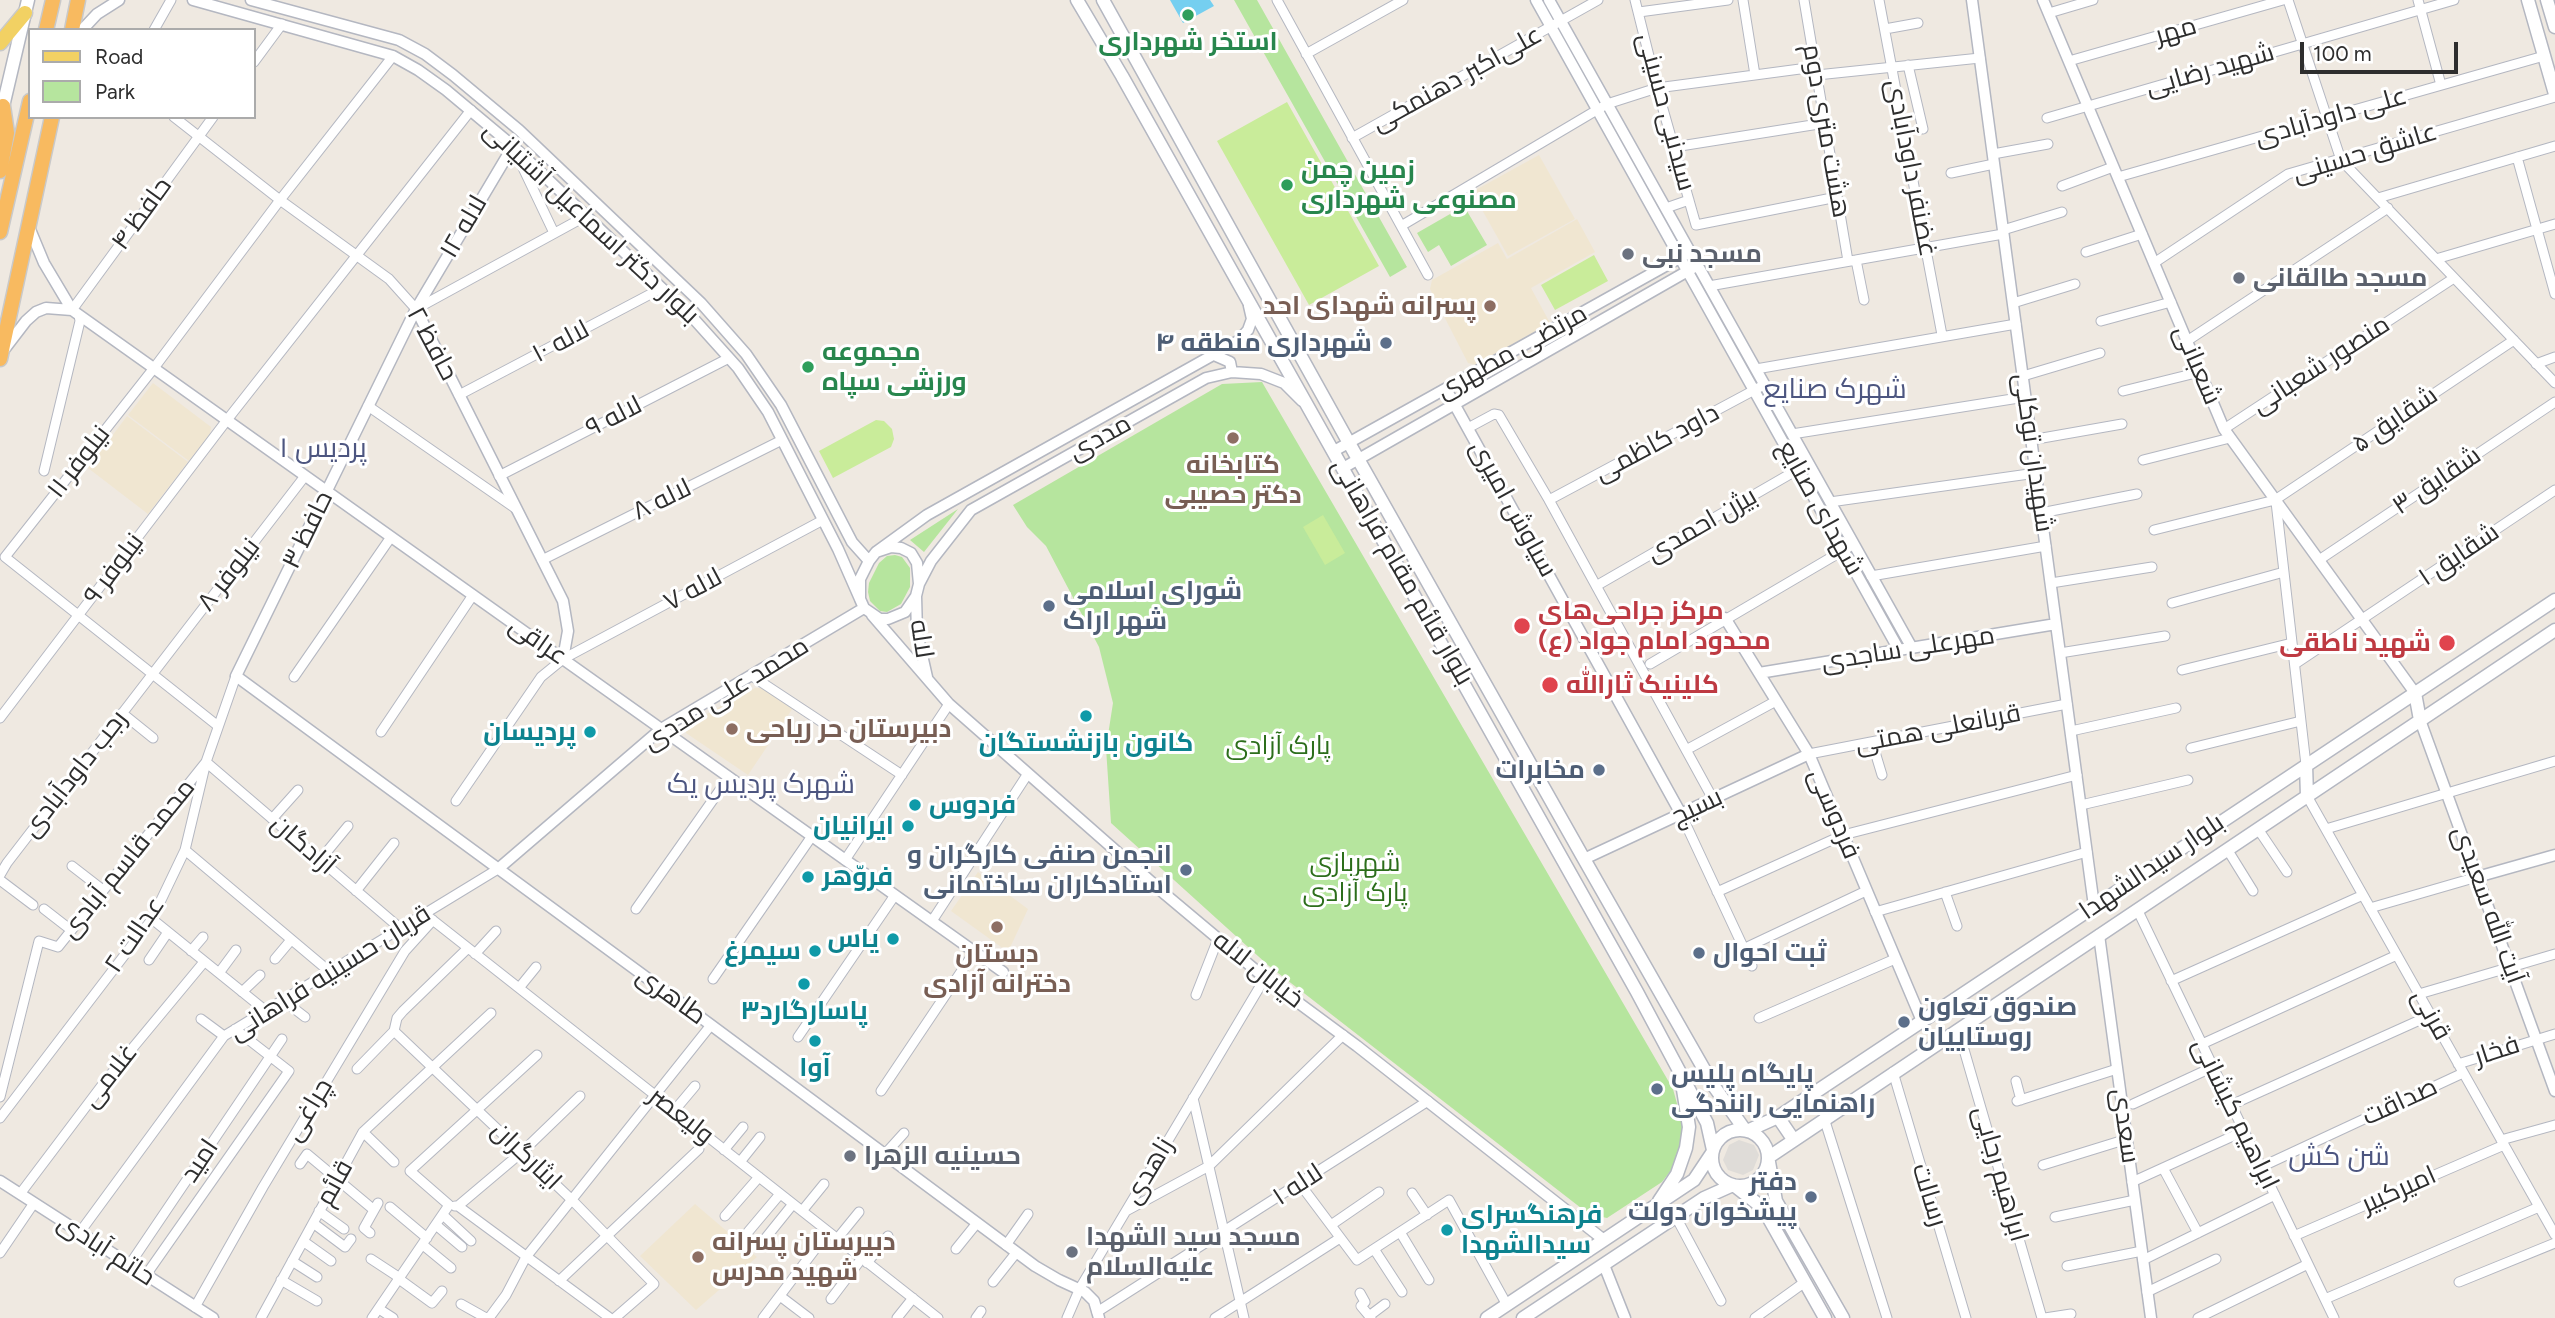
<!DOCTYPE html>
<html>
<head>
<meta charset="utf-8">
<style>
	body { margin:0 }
	#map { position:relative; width:2555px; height:1318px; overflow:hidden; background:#efe9e1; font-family:Figtree,sans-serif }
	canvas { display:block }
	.legend { position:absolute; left:28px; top:28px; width:228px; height:91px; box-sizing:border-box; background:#fff; border:2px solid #ababab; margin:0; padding:9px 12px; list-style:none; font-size:21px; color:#2e2e2e }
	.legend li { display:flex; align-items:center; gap:14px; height:35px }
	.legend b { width:35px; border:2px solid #ababab }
	.scale { position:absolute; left:2300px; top:42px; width:158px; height:32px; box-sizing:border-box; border:4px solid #2e2e2e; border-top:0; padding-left:9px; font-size:21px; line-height:24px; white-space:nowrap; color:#2e2e2e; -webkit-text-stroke:5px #fff; paint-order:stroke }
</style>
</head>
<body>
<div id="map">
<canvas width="2555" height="1318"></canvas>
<ul class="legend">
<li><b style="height:9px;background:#f2d163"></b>Road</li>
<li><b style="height:19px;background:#b6e59e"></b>Park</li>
</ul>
<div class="scale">100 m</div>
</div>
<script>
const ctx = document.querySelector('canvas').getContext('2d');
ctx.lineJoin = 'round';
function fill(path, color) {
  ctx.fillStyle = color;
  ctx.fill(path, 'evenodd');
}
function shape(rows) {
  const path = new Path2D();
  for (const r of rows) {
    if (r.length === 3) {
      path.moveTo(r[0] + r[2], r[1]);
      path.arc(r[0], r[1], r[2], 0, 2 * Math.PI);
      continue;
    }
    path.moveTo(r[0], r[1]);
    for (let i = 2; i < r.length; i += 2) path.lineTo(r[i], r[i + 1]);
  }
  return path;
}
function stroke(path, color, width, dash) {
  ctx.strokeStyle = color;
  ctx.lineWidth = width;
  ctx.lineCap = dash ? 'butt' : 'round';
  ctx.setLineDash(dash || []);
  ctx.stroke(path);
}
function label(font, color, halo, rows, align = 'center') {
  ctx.font = font + ' Figtree,Cairo,sans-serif';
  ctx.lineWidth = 6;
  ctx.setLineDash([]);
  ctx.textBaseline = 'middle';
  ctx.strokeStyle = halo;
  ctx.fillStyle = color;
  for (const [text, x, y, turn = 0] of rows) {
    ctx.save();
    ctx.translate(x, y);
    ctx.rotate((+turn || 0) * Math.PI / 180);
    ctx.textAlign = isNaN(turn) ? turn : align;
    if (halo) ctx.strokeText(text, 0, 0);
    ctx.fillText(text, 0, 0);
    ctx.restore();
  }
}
fill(shape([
	[1539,155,1575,219,1508,256,1472,192],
	[1577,219,1595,252,1531,288,1550,323,1476,365,1468,363,1430,289,1432,280,1498,243,1507,259],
	[153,383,211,427,210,434,189,461,128,415],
	[127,416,188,462,148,514,88,468],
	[755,688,762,688,793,708,748,775,686,733,686,725],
	[978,872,1028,909,1008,952,951,911],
	[695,1204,757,1257,696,1310,640,1256]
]), '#f0e6d1');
fill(shape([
	[1234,0,1257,0,1407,267,1390,277],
	[1464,206,1487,245,1451,266,1439,245,1428,252,1417,233],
	[1262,382,1673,1089,1682,1122,1683,1137,1672,1169,1662,1182,1607,1218,1593,1215,1581,1208,1269,966,1111,823,1106,748,1113,703,1099,647,1046,546,1027,527,1013,505,1222,384],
	[958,509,924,552,910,540],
	[895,555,902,557,910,568,910,587,901,604,887,612,880,611,870,601,868,592,869,583,879,563,887,556]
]), '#b6e59e');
fill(shape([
	[1287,102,1379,266,1309,305,1217,141],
	[1594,255,1608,281,1555,310,1541,285],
	[876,420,884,421,892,429,894,439,891,447,833,478,819,451],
	[1323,515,1345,553,1325,565,1303,527]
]), '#c9ec9a');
fill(shape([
	[1739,1140,1754,1145,1759,1155,1753,1170,1743,1175,1728,1170,1723,1160,1729,1145]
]), '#dfdcd8');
fill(shape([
	[1170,0,1210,0,1214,6,1183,23]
]), '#75cff0');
const minor = shape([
	[1277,0,1428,275],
	[1635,0,1657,88,1696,225,1837,197],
	[1743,0,1755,75],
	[1804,0,1848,261],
	[1879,0,1942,335],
	[2288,0,2341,160,2555,383],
	[2418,0,2441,85],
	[1639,12,1728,0],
	[2049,13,2093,0],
	[1885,29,1918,23],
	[154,30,171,0],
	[1306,54,1403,0],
	[2069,61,2283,0],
	[254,62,282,24],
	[1908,65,1923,129],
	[1817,75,1980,58],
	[174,117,280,200,389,279,416,309,586,216],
	[2047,118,2454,0],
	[1352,138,1598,0],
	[1674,147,1825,123],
	[514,149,554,233],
	[1993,154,2048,144],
	[2517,157,2555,294],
	[1951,173,1994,164],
	[2118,177,2544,56],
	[2062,186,2113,167],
	[2378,198,2555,146],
	[1666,208,1689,200],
	[1401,226,1607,104,1657,88,1815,67],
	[2003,230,2062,212],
	[2086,252,2142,234],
	[2436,259,2555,224],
	[1856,260,1864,300],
	[2154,263,2288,174,2555,97],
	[1709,286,2003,234],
	[2013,303,2075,284],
	[72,310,213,117],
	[2101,321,2171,302],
	[2187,341,2388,208],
	[2536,364,2555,357],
	[1756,369,2016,324],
	[2023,376,2100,353],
	[2123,391,2200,372],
	[459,395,662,288],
	[368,406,515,508],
	[1468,428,1494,414,1499,415,1549,500,1713,799],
	[2224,429,2454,278],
	[1792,434,2025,397],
	[2031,440,2122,424],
	[2143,460,2230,438],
	[44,471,80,321,79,315],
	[499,476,729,358],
	[1549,500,1760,387],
	[1830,502,2036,473],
	[2276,502,2306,765],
	[2041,513,2137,494],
	[2154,530,2275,500,2514,340],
	[542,560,782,440],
	[2319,560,2555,402],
	[1871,576,2046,546],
	[2051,583,2152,567],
	[1596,586,1804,466],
	[2172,603,2284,572],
	[2060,653,2165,636],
	[1650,664,1849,547],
	[2295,664,2555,490],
	[2182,670,2292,643],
	[752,676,902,775],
	[294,677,391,537],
	[122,713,153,738],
	[0,718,227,420,471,110],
	[218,726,5,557,154,368,280,200,393,56],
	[2071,731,2176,708],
	[381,732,473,595],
	[1872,742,1882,775],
	[2191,748,2301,721],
	[1686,750,1776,701],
	[1809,754,2067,704],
	[2307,796,2555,1235],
	[456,801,541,677,563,659,823,520],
	[2081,805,2188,780],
	[1681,814,1752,966],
	[272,819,298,790],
	[2258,829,2287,872],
	[2326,829,2555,761],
	[2227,849,2253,891],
	[185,850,330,972],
	[320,860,348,826],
	[845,860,949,704],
	[72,866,103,890],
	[0,875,7,863,305,476],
	[0,880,33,905],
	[356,891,394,843],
	[1717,892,1843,835,2077,775],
	[1945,892,1957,926],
	[2370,908,2477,877],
	[44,909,71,930],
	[636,909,729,777],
	[2137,909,2334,1318],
	[1875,912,2087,852],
	[425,914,938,1318],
	[152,919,266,1011],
	[932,921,1027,775],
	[1743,949,1866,891],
	[191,951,203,937],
	[475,954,496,931],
	[275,959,291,940],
	[149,960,168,932],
	[219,973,236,950],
	[713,979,812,836],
	[2171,981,2363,895],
	[519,988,536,967],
	[242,992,260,975],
	[2419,994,2555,954],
	[1196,995,1218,939],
	[283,1000,305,1017],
	[1759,1018,1895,959],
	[201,1019,224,1036],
	[1958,1029,2042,1318],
	[394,1031,572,1200,654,1284,615,1318],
	[798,1037,895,895],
	[2202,1044,2397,955],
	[2458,1064,2555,1034],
	[357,1069,394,1031,397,1018,403,1011,468,948],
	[1893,1072,1966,1318],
	[2016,1081,2021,1100],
	[881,1091,975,951],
	[0,1097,39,941,58,947,206,762,401,929],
	[1193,1098,1244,1318],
	[2017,1101,2117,1069],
	[2133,1104,2213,1067],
	[2231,1105,2431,1015],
	[674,1111,695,1086],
	[0,1118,152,919,185,850,206,762,236,676],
	[1824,1118,1887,1318],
	[363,1132,394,1162],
	[2501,1140,2555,1125],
	[724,1150,743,1127],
	[885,1154,904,1133],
	[740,1162,760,1137],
	[300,1164,307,1154,374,1210],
	[2043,1165,2127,1139],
	[2261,1167,2463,1073],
	[2163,1168,2198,1233],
	[2132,1182,2244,1131],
	[1300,1184,1357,1260,1449,1200,1507,1305],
	[1412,1193,1427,1215],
	[20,1194,106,1080,204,962],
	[449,1205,410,1171,537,1055],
	[455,1206,458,1206,522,1152,580,1096],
	[458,1206,610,1318],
	[390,1207,427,1238],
	[319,1211,344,1229],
	[802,1211,824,1184],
	[1126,1211,1209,1166,1343,1035],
	[443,1215,471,1241],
	[725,1216,759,1177],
	[1676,1217,1721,1301],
	[2055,1217,2135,1200],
	[313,1223,345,1247,351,1239],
	[436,1225,462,1247],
	[1331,1225,1379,1192],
	[80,1232,224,1036,498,869],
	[748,1232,780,1194],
	[1400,1232,1429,1280],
	[370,1233,364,1228,378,1203],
	[2294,1236,2504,1145],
	[837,1239,859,1212],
	[303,1241,331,1261],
	[423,1245,451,1268],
	[760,1245,793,1204],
	[1006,1245,1028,1214],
	[956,1249,977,1223],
	[1374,1249,1402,1292],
	[0,1253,34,1203],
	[371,1259,400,1278],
	[2143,1260,2275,1195],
	[292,1261,317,1277],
	[867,1263,888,1236],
	[130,1264,282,1039],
	[2067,1266,2142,1251],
	[146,1275,289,1071,235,1029],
	[399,1279,432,1303,442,1291],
	[281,1280,317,1301],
	[559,1281,699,1149],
	[993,1282,1016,1253],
	[2459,1282,2555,1243],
	[2147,1292,2216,1259],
	[1360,1293,1365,1302,1361,1306,1371,1318],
	[780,1296,809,1318],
	[831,1299,862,1258],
	[2325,1299,2539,1207],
	[461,1304,486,1318],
	[195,1307,263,1187,405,951,433,920],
	[379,1309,393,1318],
	[1097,1312,1428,1101],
	[1369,1316,1385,1304],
	[261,1318,363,1132,491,1013],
	[372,1318,449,1205],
	[489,1318,506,1295,526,1257,711,1025],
	[763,1318,828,1232],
	[897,1318,913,1298],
	[976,1318,981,1311],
	[1067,1318,1080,1288,1265,978],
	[1215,1318,1340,1238],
	[1755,1318,1805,1282],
	[2045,1318,2071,1314],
	[2198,1318,2308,1264]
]);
const tertiary = shape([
	[193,0,393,56,418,70,446,90,513,146,693,318,738,368,768,412,838,549,860,599],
	[251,0,399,40,425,54,453,75,519,130,701,303,746,354,781,405,852,542,869,561],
	[1536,0,1899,650],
	[1549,0,1912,648],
	[1972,0,2094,906],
	[2043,0,2224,429,2415,693],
	[82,30,97,14,119,0],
	[513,146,416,309,236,676,711,1025,1035,1266,1059,1280,1085,1292,1094,1301,1099,1318],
	[29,227,44,263,72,310,1003,972],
	[416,309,563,601,568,631,563,659],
	[3,351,26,321,36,312,46,308,72,310],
	[1214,355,1230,362,1232,372],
	[1446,389,1681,814],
	[1334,451,1685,255],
	[1343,468,1693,268],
	[891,547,901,548,911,553,917,563,919,584,916,596,905,612,888,619,880,619,864,608,860,599,860,579,869,561,876,552,891,547],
	[876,552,927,515,1238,341,1248,330,1252,319,1249,306],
	[919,584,931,561,971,510,1206,378,1232,372,1261,374,1284,383,1302,401],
	[916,596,917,633,927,677],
	[872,615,949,704,1166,895,1265,978,1357,1046,1604,1240],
	[1725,618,1809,754,1922,1021],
	[1759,673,2056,624],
	[2420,720,2555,1091],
	[1584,859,1809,754],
	[498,869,661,729,864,608],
	[2477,877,2555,855],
	[2099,935,2151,1318],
	[0,1181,213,1318],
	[1604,1265,1625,1318]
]);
const secondary = shape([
	[1077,0,1122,76,1637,992,1707,1123,1713,1150],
	[1103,0,1349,443,1584,859,1713,1085,1745,1130],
	[2528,0,2555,94],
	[2547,0,2555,27],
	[1,115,28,0],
	[2415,693,2420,720],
	[2306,765,2307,796],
	[1778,1117,1793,1139],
	[1740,1158,28],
	[1747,1131,1778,1117,2555,600],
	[1769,1157,2555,630],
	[1769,1162,1776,1201,1843,1318],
	[1735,1186,1763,1208,1825,1318],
	[1659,1201,1677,1174,1686,1148,1689,1127,1682,1083],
	[1487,1318,1694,1180,1712,1153],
	[1523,1318,1704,1198,1733,1185]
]);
const primary = shape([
	[0,43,25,13]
]);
const trunk = shape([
	[46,30,53,0],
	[72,30,78,0],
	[0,171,7,133,3,106],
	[0,232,30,101],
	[0,359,52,117]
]);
stroke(minor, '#b4b7c1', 11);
stroke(tertiary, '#b4b7c1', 13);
stroke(secondary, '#b4b7c1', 15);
stroke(primary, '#c9c9c9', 17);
stroke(trunk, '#c9c9c9', 17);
stroke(minor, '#fff', 9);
stroke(tertiary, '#fff', 10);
stroke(secondary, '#fff', 12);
stroke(primary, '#f2d163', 14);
stroke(trunk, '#f8ba60', 14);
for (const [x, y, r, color] of [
	[1188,15,7,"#2e9e5b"],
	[1287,185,7,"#2e9e5b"],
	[1628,254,7,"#6b7280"],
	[2239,278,7,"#6b7280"],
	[1490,306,7,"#8d6e63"],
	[1386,343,7,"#5c6f8a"],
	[808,367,7,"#2e9e5b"],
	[1233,438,7,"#8d6e63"],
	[1049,606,7,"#5c6f8a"],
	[1522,626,9,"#e0444e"],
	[2447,643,9,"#e0444e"],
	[1550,685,9,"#e0444e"],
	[1086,716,7,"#0f9aa8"],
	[732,729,7,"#8d6e63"],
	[590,732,7,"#0f9aa8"],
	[1599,770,7,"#5c6f8a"],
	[915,805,7,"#0f9aa8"],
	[908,826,7,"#0f9aa8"],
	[1186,870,7,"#5c6f8a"],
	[808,877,7,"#0f9aa8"],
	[997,927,7,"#8d6e63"],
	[893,939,7,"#0f9aa8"],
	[815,951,7,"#0f9aa8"],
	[1699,953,7,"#5c6f8a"],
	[804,984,7,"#0f9aa8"],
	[1904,1022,7,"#5c6f8a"],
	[815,1041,7,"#0f9aa8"],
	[1657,1089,7,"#5c6f8a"],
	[850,1156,7,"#6b7280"],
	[1811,1197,7,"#5c6f8a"],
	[1447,1230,7,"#0f9aa8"],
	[1072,1252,7,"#6b7280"],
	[698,1257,7,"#8d6e63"]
]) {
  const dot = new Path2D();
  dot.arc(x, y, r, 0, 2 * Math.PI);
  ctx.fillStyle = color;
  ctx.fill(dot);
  stroke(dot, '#fff', 2.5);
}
label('26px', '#2e2e2e', '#fff', [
	["مهر",2176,31,-16],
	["شهید رضایی",2210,70,-16],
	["علی‌اکبر دهنمکی",1457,79,-29],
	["سیدنبی حسینی",1666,112,75],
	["علی داودآبادی",2331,117,-16],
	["هشت متری دوم",1826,131,80],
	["عاشق حسینی",2365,153,-17],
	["غضنفر داودآبادی",1911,168,79],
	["حافظ ۴",142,214,-54],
	["بلوار دکتر اسماعیل آشتیانی",591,223,43],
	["لاله ۱۲",464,227,-60],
	["لاله ۱۰",561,342,-28],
	["حافظ ۲",432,344,62],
	["مرتضی مطهری",1512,352,-29],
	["شعبانی",2197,365,67],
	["منصور شعبانی",2321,365,-33],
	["لاله ۹",614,417,-27],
	["شقایق ۵",2395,420,-34],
	["مددی",1100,438,-29],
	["داود کاظمی",1657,443,-28],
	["شهیدان توکلی",2033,453,82],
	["نیلوفر ۱۱",79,462,-52],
	["شقایق ۳",2437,481,-34],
	["لاله ۸",662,500,-26],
	["شهدای صنایع",1820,508,61],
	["سیاوش امیری",1513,509,61],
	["بیژن احمدی",1702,525,-30],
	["حافظ ۳",308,530,-64],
	["شقایق ۱",2459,555,-34],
	["نیلوفر ۹",114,569,-53],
	["بلوار قائم مقام فراهانی",1402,572,60],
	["نیلوفر ۸",229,575,-52],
	["لاله ۷",693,590,-28],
	["لاله",921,639,81],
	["عراقی",538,641,35],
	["مهرعلی ساجدی",1908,649,-9],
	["محمد علی مددی",726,694,-32],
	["قربانعلی همتی",1938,729,-11],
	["رجب داودآبادی",75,774,-52],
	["بسیج",1697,807,-25],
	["فردوسی",1834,814,67],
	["آزادگان",303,845,41],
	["محمد قاسم آبادی",128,859,-51],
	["بلوار سیدالشهدا",2152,867,-34],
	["آیت الله سعیدی",2488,905,70],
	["عدالت ۲",135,935,-56],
	["خیابان لاله",1258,970,38],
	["قربان حسینیه فراهانی",330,973,-32],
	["طاهری",671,996,36],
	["قرنی",2431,1015,61],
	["فخار",2497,1051,-18],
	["غلامی",110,1076,-52],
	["صداقت",2400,1102,-25],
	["چراغی",309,1110,-59],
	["ابراهیم کیشانی",2235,1114,64],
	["ولیعصر",681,1116,38],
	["سعدی",2125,1126,82],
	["ایثارگران",526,1156,44],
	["امید",200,1161,-56],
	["زاهدی",1149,1171,-59],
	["ابراهیم رجایی",2000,1174,74],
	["قائم",335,1183,-61],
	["لاله ۱",1298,1185,-33],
	["امیرکبیر",2399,1190,-24],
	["رسالت",1929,1195,73],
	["حاتم آبادی",106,1250,33]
]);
label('bold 26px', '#27864d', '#fff', [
	["استخر شهرداری",1188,42,"center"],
	["زمین چمن",1301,170],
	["مصنوعی شهرداری",1301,200],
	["مجموعه",822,352],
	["ورزشی سپاه",822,382]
], 'left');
label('bold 26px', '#5b616d', '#fff', [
	["مسجد نبی",1642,254],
	["مسجد طالقانی",2253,278],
	["حسینیه الزهرا",864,1156],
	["مسجد سید الشهدا",1086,1237],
	["علیه‌السلام",1086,1267]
], 'left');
label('bold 26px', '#785e54', '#fff', [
	["پسرانه شهدای احد",1476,306,"right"],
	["کتابخانه",1233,465],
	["دکتر حصیبی",1233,495],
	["دبیرستان حر ریاحی",746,729,"left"],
	["دبستان",997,954],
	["دخترانه آزادی",997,984],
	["دبیرستان پسرانه",712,1242,"left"],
	["شهید مدرس",712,1272,"left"]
]);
label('bold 26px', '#4e5e75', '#fff', [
	["شهرداری منطقه ۴",1372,343],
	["شورای اسلامی",1063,591,"left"],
	["شهر اراک",1063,621,"left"],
	["مخابرات",1585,770],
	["انجمن صنفی کارگران و",1172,855],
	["استادکاران ساختمانی",1172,885],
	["ثبت احوال",1713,953,"left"],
	["صندوق تعاون",1918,1007,"left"],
	["روستاییان",1918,1037,"left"],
	["پایگاه پلیس",1671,1074,"left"],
	["راهنمایی رانندگی",1671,1104,"left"],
	["دفتر",1797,1182],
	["پیشخوان دولت",1797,1212]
], 'right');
label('bold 26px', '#be3a42', '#fff', [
	["مرکز جراحی‌های",1538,611],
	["محدود امام جواد (ع)",1538,641],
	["شهید ناطقی",2431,643,"right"],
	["کلینیک ثارالله",1566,685]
], 'left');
label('bold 26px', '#0d838f', '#fff', [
	["پردیسان",576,732],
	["کانون بازنشستگان",1086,743,"center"],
	["فردوس",929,805,"left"],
	["ایرانیان",894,826],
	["فروّهر",822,877,"left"],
	["یاس",879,939],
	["سیمرغ",801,951],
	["پاسارگارد۳",804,1011,"center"],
	["آوا",815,1068,"center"],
	["فرهنگسرای",1461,1215,"left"],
	["سیدالشهدا",1461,1245,"left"]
], 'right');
label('26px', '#2c6e1b', '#fff', [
	["پارک آزادی",1278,746],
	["شهربازی",1355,863],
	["پارک آزادی",1355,893]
]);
label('28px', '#4d5680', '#fff', [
	["شهرک صنایع",1835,390],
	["پردیس ۱",323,449],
	["شهرک پردیس یک",761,785],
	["شن کش",2339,1157]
]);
</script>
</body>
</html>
